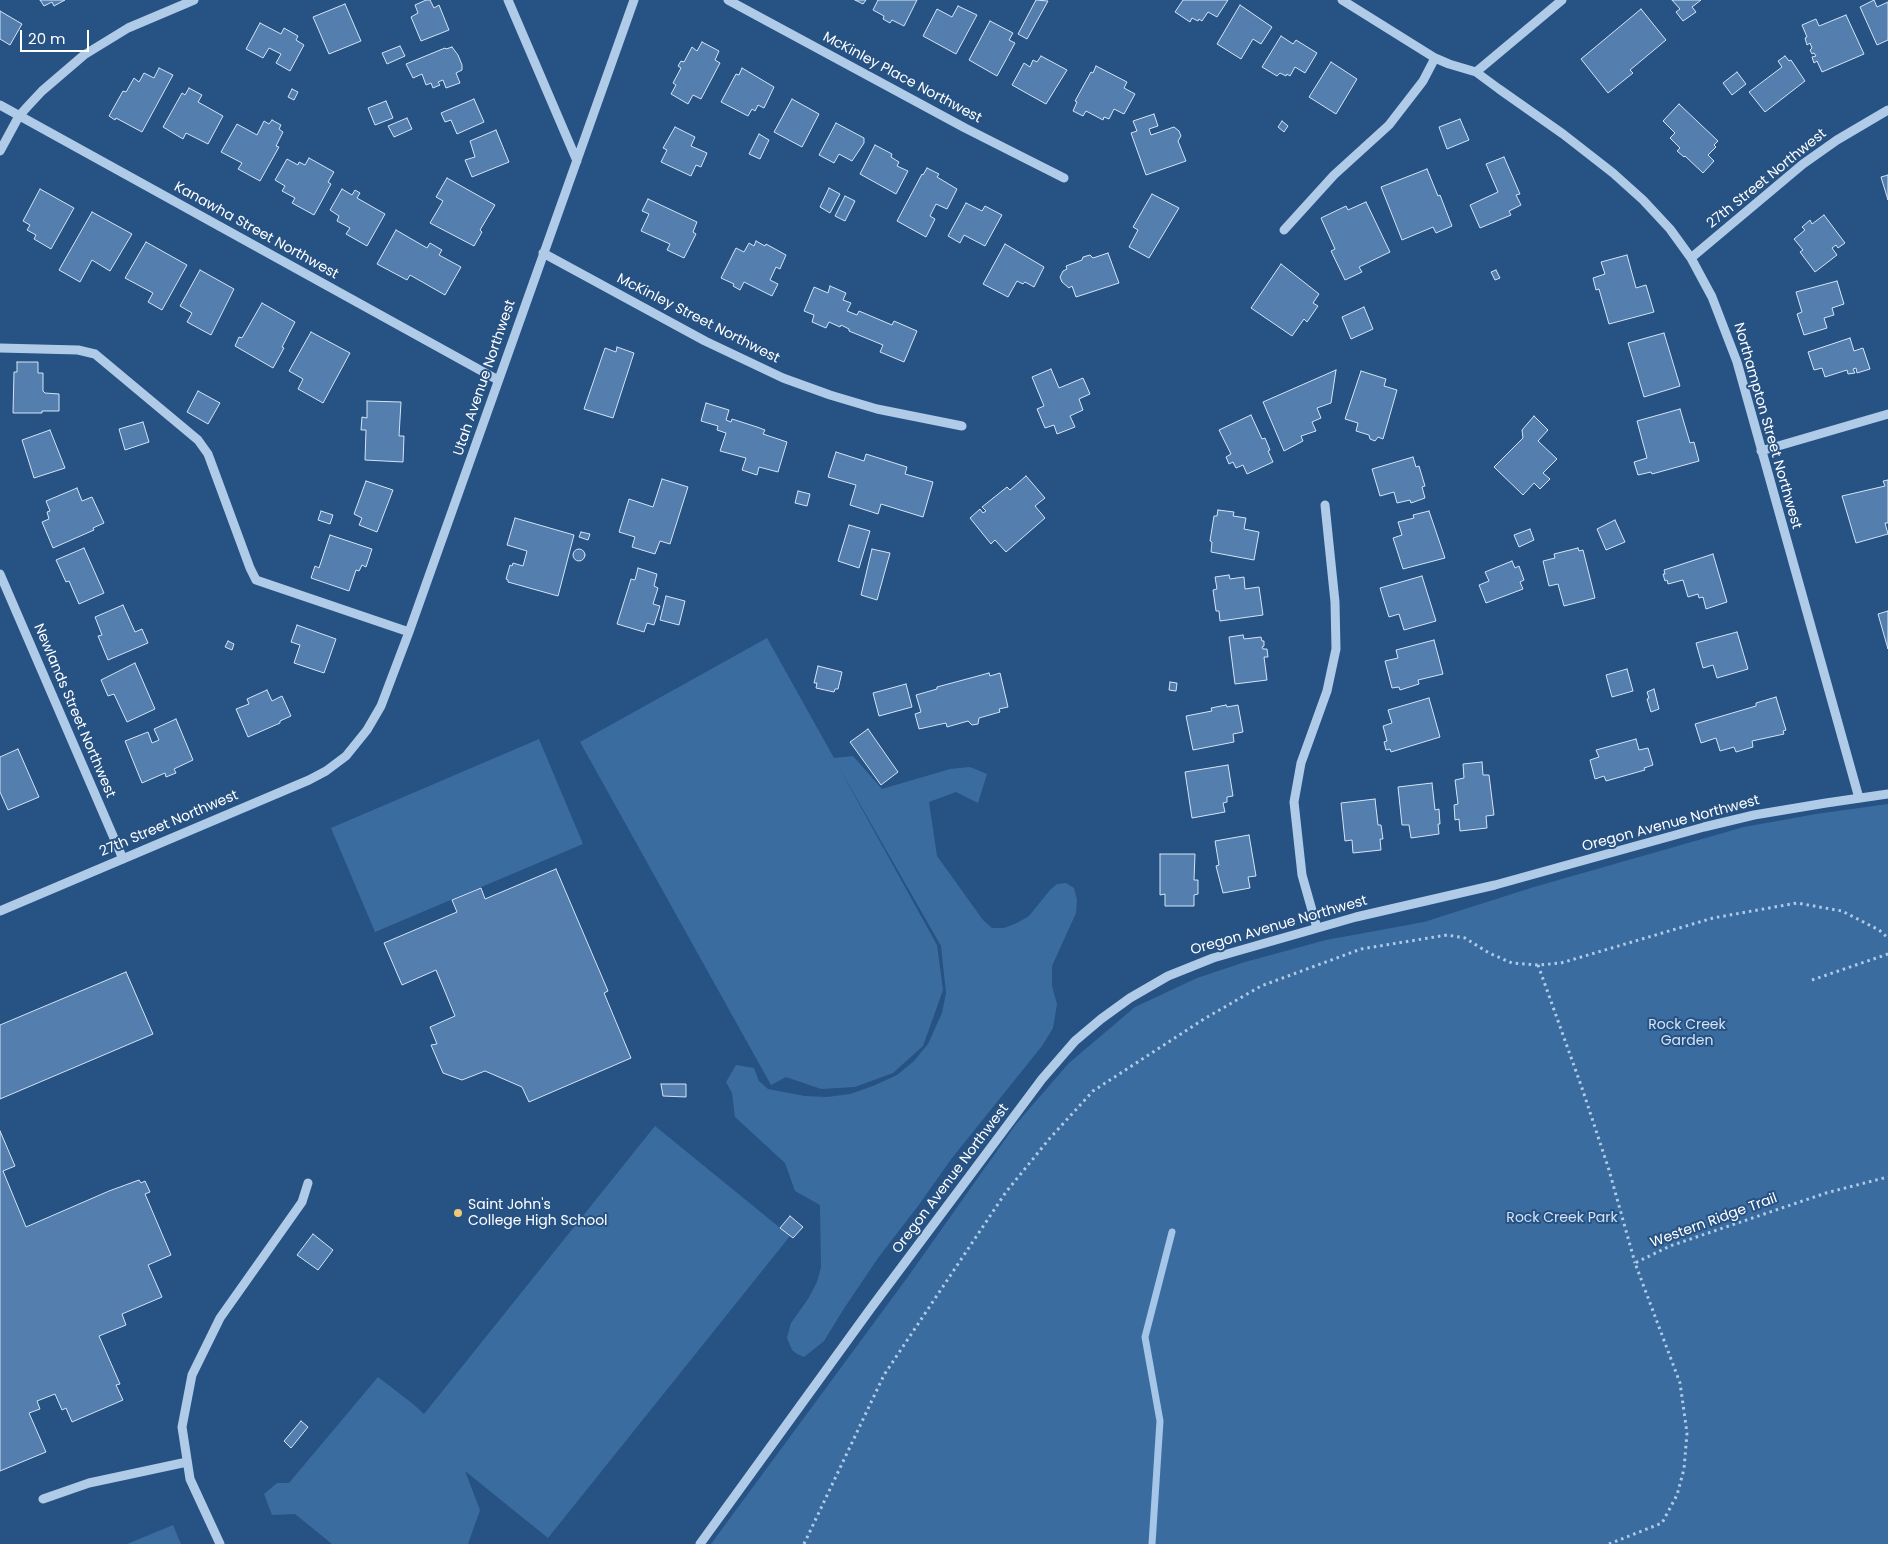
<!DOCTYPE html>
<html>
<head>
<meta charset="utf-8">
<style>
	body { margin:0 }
	#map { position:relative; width:1888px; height:1544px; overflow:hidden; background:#275284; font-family:Poppins,sans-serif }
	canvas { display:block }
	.scale { position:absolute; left:20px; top:30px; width:69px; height:22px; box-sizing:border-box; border:2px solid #fff; border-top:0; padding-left:6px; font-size:15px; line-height:18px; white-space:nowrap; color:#fff; -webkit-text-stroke:4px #275284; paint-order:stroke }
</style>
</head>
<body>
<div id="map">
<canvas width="1888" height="1544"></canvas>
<div class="scale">20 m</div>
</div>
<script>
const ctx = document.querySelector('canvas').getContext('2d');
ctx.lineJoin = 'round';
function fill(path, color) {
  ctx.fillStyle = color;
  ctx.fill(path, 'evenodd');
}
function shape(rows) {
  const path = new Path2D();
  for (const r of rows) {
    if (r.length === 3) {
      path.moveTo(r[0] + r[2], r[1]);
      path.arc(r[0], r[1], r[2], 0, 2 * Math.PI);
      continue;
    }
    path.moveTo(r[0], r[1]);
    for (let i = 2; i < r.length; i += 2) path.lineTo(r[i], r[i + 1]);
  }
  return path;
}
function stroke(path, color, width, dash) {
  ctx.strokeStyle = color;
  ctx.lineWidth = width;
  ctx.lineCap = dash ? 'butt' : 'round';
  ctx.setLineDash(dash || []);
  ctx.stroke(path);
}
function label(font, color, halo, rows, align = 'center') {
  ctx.font = font + ' Poppins,sans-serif';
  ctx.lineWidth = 4;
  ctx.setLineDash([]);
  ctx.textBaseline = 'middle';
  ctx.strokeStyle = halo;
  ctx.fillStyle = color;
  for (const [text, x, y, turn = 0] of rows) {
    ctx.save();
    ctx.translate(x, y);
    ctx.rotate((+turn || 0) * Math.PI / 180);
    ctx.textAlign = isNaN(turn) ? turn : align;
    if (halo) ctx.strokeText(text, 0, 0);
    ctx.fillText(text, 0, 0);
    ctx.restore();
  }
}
fill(shape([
	[767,638,834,758,853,756,882,789,950,769,970,767,987,774,978,803,956,792,929,802,937,856,983,920,992,928,1004,928,1017,923,1029,916,1050,890,1057,884,1066,883,1074,888,1077,900,1076,913,1052,966,1052,986,1057,1004,1053,1028,1042,1046,952,1158,918,1206,878,1258,843,1310,824,1341,804,1357,797,1354,792,1350,787,1338,791,1323,808,1299,817,1282,821,1267,820,1205,795,1191,785,1163,735,1117,732,1093,726,1082,736,1065,754,1068,759,1081,768,1089,805,1096,827,1097,850,1094,873,1086,897,1075,914,1061,928,1044,942,1013,946,993,941,946,837,764,937,945,943,990,923,1046,893,1073,855,1087,821,1089,786,1077,771,1085,580,742],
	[539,739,583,844,375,932,331,828],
	[1888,804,1888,1544,711,1544,907,1278,1016,1124,1069,1063,1135,1007,1197,978,1245,962,1326,940,1424,922,1534,887,1744,827,1816,814],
	[655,1126,790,1236,548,1538,465,1471,480,1510,468,1544,332,1544,295,1514,272,1515,264,1494,277,1483,289,1483,378,1377,413,1404,424,1414],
	[173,1525,181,1544,127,1544]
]), '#3b6ca0');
stroke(shape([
	[1152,1544,1160,1421,1145,1337,1172,1232]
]), '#a5c6e8', 7);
const building = shape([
	[40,0,65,0,54,6,52,2,44,6,40,0],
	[426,0,430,0,434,8,439,5,449,30,421,41,411,17,418,13,415,5,426,0],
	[855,0,866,0,863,4,855,0],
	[878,0,917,0,904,26,892,20,890,23,883,19,884,16,873,10,878,0],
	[1036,0,1048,1,1027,39,1018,34,1036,0],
	[1183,0,1228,0,1217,17,1208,12,1202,21,1199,19,1198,21,1192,18,1190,22,1175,12,1183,0],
	[1672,0,1701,0,1692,7,1696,12,1683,21,1676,12,1680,9,1672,0],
	[1874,0,1877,7,1888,2,1888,40,1877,45,1860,7,1874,0],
	[345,4,361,41,329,54,313,17,345,4],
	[1240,5,1272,27,1261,44,1253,39,1241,59,1217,44,1240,5],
	[958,6,977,15,956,54,923,36,937,9,952,17,958,6],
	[1641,9,1666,40,1630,70,1633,73,1608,93,1581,59,1641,9],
	[0,11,22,24,10,45,0,39,0,11],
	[1846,15,1864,54,1822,72,1817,61,1814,63,1812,57,1816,56,1814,53,1812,54,1810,50,1812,48,1810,43,1807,45,1805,38,1807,37,1802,25,1816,19,1819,26,1846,15],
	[990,21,1013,33,1009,40,1015,43,997,76,969,60,990,21],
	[260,23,281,34,284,28,298,36,296,40,304,45,290,71,276,63,281,54,269,48,263,58,246,49,260,23],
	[1281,36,1293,44,1296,40,1317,53,1305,73,1295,67,1290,76,1287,74,1286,76,1280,73,1277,76,1262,67,1281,36],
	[702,42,719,51,715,60,720,63,701,99,693,95,688,104,671,94,676,85,673,83,681,68,678,66,681,61,684,62,692,47,697,51,702,42],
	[400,46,405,56,387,64,382,53,400,46],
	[452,47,458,55,462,65,462,70,456,73,460,83,446,88,443,80,438,82,440,85,433,88,431,83,426,85,422,74,413,78,406,64,445,48,446,49,452,47],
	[1041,56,1067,70,1046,104,1012,85,1024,63,1030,67,1033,60,1037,62,1041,56],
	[1785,56,1789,61,1791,60,1805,81,1765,112,1749,92,1782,67,1778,61,1785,56],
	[1331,62,1357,79,1336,114,1309,97,1331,62],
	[1096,66,1127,82,1124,88,1135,94,1124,114,1114,109,1109,119,1104,117,1103,120,1086,111,1083,116,1073,111,1077,102,1075,101,1091,72,1093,73,1096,66],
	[159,68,173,75,142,132,116,118,115,120,109,116,123,91,126,92,134,78,139,82,144,73,154,78,159,68],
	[742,68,774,87,764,108,758,105,755,111,752,109,748,116,721,102,736,74,739,75,742,68],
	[1737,72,1746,84,1732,95,1723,83,1737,72],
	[189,88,202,95,198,102,223,116,208,144,186,133,183,139,163,127,182,93,185,95,189,88],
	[292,89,298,92,294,100,288,97,292,89],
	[474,99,484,122,457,134,451,120,445,122,441,113,474,99],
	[792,99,819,114,802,147,774,132,792,99],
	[386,101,393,118,375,125,368,108,386,101],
	[1679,104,1718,141,1714,145,1716,147,1708,155,1714,161,1703,173,1685,156,1684,157,1677,151,1680,148,1670,138,1675,133,1663,121,1679,104],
	[1154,114,1158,126,1149,129,1151,135,1174,127,1179,131,1181,136,1178,141,1186,161,1146,175,1131,133,1137,131,1133,121,1154,114],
	[407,118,412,129,394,137,388,126,407,118],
	[1460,119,1469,140,1447,149,1439,127,1460,119],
	[272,120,281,125,279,129,283,132,276,146,279,147,260,181,238,169,242,163,221,152,237,124,257,135,264,121,269,124,272,120],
	[1282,121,1288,126,1284,132,1278,127,1282,121],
	[836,123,864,138,864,143,852,161,839,154,834,163,819,155,836,123],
	[675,127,695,137,691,146,707,153,701,167,696,165,691,176,661,162,667,150,663,148,675,127],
	[496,130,509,162,472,177,465,160,475,157,470,141,496,130],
	[759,134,769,140,760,159,749,154,759,134],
	[875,145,892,154,891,157,899,162,897,166,908,171,896,194,860,174,875,145],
	[1504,157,1520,194,1516,195,1521,205,1509,211,1511,215,1480,228,1470,205,1498,192,1486,164,1504,157],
	[309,158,334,172,328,182,331,184,314,215,292,203,295,198,282,191,285,186,275,180,287,159,298,165,299,162,305,165,309,158],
	[927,168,939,174,937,177,957,189,947,209,936,204,930,216,935,219,926,237,897,221,922,174,923,175,927,168],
	[1427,169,1438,196,1440,195,1452,226,1436,233,1433,227,1402,240,1381,187,1427,169],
	[1888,175,1888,200,1881,177,1888,175],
	[447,178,495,205,480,230,482,232,474,246,430,223,443,201,436,197,447,178],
	[829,188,840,194,830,213,820,207,829,188],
	[40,189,74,208,51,249,34,239,36,235,27,230,30,225,23,221,40,189],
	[342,189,352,195,355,190,360,193,357,198,385,214,367,246,346,234,350,228,337,221,339,216,330,210,342,189],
	[1152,194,1179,208,1149,258,1129,247,1138,230,1133,227,1152,194],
	[845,196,855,201,845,221,835,216,845,196],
	[648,199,697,222,693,232,696,234,684,258,667,250,670,244,641,231,649,214,642,211,648,199],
	[1366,202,1390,252,1359,267,1362,272,1345,280,1331,251,1335,249,1321,218,1346,206,1348,210,1366,202],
	[966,203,982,211,985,206,1002,215,985,246,964,235,960,243,948,236,966,203],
	[92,212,132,234,110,271,92,260,80,282,59,270,92,212],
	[1824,215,1845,243,1838,248,1836,245,1832,248,1837,255,1815,272,1800,252,1803,250,1794,239,1805,230,1802,227,1810,220,1812,224,1824,215],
	[396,230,427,248,430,243,442,250,439,255,461,267,445,295,410,275,407,280,377,264,396,230],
	[756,241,765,246,766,244,786,255,780,269,776,267,770,280,778,284,772,296,744,282,740,290,733,286,734,284,721,278,736,248,744,252,749,243,754,246,756,241],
	[146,242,187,265,162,310,148,302,153,293,125,278,146,242],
	[1005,244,1044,267,1034,287,1025,282,1023,284,1017,281,1008,297,983,284,1005,244],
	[1108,253,1119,283,1076,297,1072,286,1069,288,1062,282,1060,277,1063,271,1067,269,1066,266,1082,260,1083,257,1090,255,1093,258,1108,253],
	[1627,255,1636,288,1646,285,1654,312,1609,324,1599,289,1596,290,1593,278,1605,274,1601,262,1627,255],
	[1281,264,1319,294,1313,303,1318,306,1307,322,1304,319,1292,336,1251,308,1281,264],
	[200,270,234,289,211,335,187,322,192,313,180,306,200,270],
	[1496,270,1500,278,1495,280,1491,272,1496,270],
	[1837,281,1844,304,1832,308,1834,315,1824,318,1827,328,1804,335,1797,314,1802,312,1796,292,1837,281],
	[830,286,846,293,843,300,851,303,847,311,857,315,859,311,892,325,894,321,917,331,904,362,880,352,883,345,849,331,849,329,841,325,840,327,829,322,826,328,812,322,814,315,804,311,814,287,828,293,830,286],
	[262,303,295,322,282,347,284,348,273,368,235,346,239,337,242,338,262,303],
	[1364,307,1373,329,1351,339,1342,317,1364,307],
	[311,332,350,353,323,403,298,389,303,379,289,371,311,332],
	[1664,333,1680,386,1644,397,1628,343,1664,333],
	[1850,338,1854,351,1863,348,1870,369,1857,373,1856,368,1853,369,1855,373,1848,374,1847,370,1825,377,1822,368,1814,370,1808,352,1850,338],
	[617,347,634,353,613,418,584,409,605,348,616,352,617,347],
	[17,362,38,362,38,373,43,373,43,391,45,393,59,394,59,411,42,411,42,413,13,413,14,372,17,372,17,362],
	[1051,369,1059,388,1083,378,1090,394,1079,399,1083,410,1070,416,1075,427,1057,434,1054,425,1045,428,1037,409,1044,406,1032,377,1051,369],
	[1336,370,1331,403,1317,408,1321,418,1312,422,1316,431,1301,436,1303,441,1284,451,1263,402,1336,370],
	[1361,371,1386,379,1384,386,1397,390,1383,439,1378,437,1375,441,1370,439,1369,435,1356,431,1358,423,1345,419,1361,371],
	[198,391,220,403,208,424,187,412,198,391],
	[367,401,401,402,399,436,404,436,403,462,365,460,366,430,361,430,362,417,367,418,367,401],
	[706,403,729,410,726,420,731,422,732,419,757,427,765,430,763,434,787,442,778,472,759,467,757,475,742,470,746,458,720,451,726,433,717,430,718,426,701,421,706,403],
	[1680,409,1690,443,1694,442,1699,461,1652,474,1651,472,1638,475,1634,462,1647,458,1637,421,1680,409],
	[1251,415,1262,439,1265,438,1270,450,1268,451,1273,462,1247,474,1243,465,1236,468,1233,462,1229,464,1226,457,1231,454,1219,430,1251,415],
	[1534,416,1548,430,1538,441,1557,459,1543,473,1550,479,1540,489,1534,483,1523,495,1494,467,1523,438,1522,430,1534,416],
	[143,422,149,442,125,450,119,429,143,422],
	[50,430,65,468,34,478,22,440,50,430],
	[836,452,864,461,866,454,907,467,905,474,933,482,923,517,881,504,878,514,850,505,856,485,828,477,836,452],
	[1413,457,1416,467,1419,466,1425,486,1422,487,1425,498,1411,503,1410,500,1397,503,1394,492,1380,496,1372,469,1413,457],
	[1026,476,1045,498,1035,506,1045,518,1006,552,995,540,991,544,970,518,980,509,983,513,986,511,982,507,1007,487,1010,490,1026,476],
	[662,479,688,487,670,544,660,541,655,554,632,547,635,537,619,532,629,499,653,507,662,479],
	[1888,480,1888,523,1885,523,1888,534,1856,543,1842,496,1885,486,1883,481,1888,480],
	[366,481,393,490,377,532,359,525,362,518,354,514,366,481],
	[77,488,82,501,92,497,104,523,93,528,94,530,53,548,42,522,49,519,47,512,50,511,46,501,77,488],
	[798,491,810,494,807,506,795,503,798,491],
	[1218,510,1234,512,1233,516,1246,518,1244,529,1259,532,1254,560,1211,552,1212,542,1210,541,1214,516,1217,516,1218,510],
	[321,511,333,515,330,524,318,520,321,511],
	[1429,511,1445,558,1403,569,1393,538,1402,535,1398,522,1414,518,1413,515,1429,511],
	[515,518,574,535,558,596,508,582,508,580,506,579,510,565,512,566,513,563,523,566,527,551,507,545,515,518],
	[1615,520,1625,542,1606,550,1597,529,1615,520],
	[849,525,870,531,859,568,838,561,849,525],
	[1530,529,1534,540,1519,547,1514,535,1530,529],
	[581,532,590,534,588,540,579,537,581,532],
	[330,535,372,549,366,567,362,565,359,571,356,570,349,591,311,578,315,566,319,568,330,535],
	[84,548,104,593,79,604,69,581,66,582,56,560,84,548],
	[1578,548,1579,551,1583,550,1595,598,1564,606,1558,584,1549,586,1543,561,1555,558,1554,554,1578,548],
	[579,555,6],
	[872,549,890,553,877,600,861,595,872,549],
	[1713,554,1727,602,1706,609,1703,597,1699,598,1698,594,1688,597,1683,580,1668,584,1667,580,1665,581,1663,574,1665,574,1664,570,1713,554],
	[1512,561,1515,568,1519,566,1524,580,1520,582,1523,589,1486,603,1479,585,1489,581,1485,572,1512,561],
	[638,568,657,574,654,586,658,588,653,604,660,606,654,625,647,623,644,632,617,624,631,579,635,580,638,568],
	[1229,575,1230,579,1244,577,1245,589,1259,587,1263,615,1220,621,1219,611,1216,611,1213,590,1217,589,1215,577,1229,575],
	[1422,576,1436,621,1404,630,1399,614,1389,617,1380,588,1422,576],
	[666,596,685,601,679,625,660,620,666,596],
	[123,605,135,632,142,629,148,643,108,660,98,636,102,635,95,617,123,605],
	[1888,611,1888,649,1878,614,1888,611],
	[297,625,336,639,324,673,294,663,300,645,291,642,297,625],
	[1737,632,1748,669,1717,678,1713,665,1703,668,1696,643,1737,632],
	[1243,635,1244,639,1261,637,1262,641,1264,641,1264,646,1262,647,1263,649,1267,649,1268,657,1264,657,1267,680,1235,684,1229,637,1243,635],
	[1434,640,1443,674,1418,680,1419,684,1400,690,1399,687,1392,688,1385,661,1398,658,1396,650,1434,640],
	[228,641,234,644,232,650,225,647,228,641],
	[135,663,155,709,127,722,114,694,108,696,101,680,135,663],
	[818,666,842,672,838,689,835,689,834,692,816,688,817,683,814,683,818,666],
	[1627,669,1633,691,1612,697,1606,675,1627,669],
	[989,673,990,676,1000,673,1008,707,999,709,1000,712,979,718,978,724,972,725,968,721,947,727,946,723,919,729,915,714,921,712,916,695,937,689,937,687,989,673],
	[1170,682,1177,683,1176,691,1169,690,1170,682],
	[906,684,912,707,879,716,873,693,906,684],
	[1654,689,1659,709,1651,712,1647,699,1649,698,1647,692,1654,689],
	[267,690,272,701,282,696,291,716,280,721,280,723,248,737,236,709,249,704,247,699,267,690],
	[1776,697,1786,730,1783,731,1784,734,1752,741,1753,747,1736,752,1734,747,1720,751,1716,738,1701,743,1695,724,1756,706,1756,703,1776,697],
	[1429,698,1440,737,1391,752,1390,749,1386,750,1384,742,1387,741,1383,726,1392,723,1388,710,1429,698],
	[1226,705,1227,707,1238,705,1243,732,1233,734,1234,742,1193,750,1186,716,1212,711,1211,708,1226,705],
	[176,719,193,760,174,769,176,773,166,777,165,773,142,783,125,741,148,732,152,743,159,740,154,729,176,719],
	[868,729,898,772,881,785,850,742,868,729],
	[1636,739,1639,750,1648,748,1653,765,1644,768,1645,770,1606,781,1604,776,1595,779,1590,760,1599,757,1596,750,1636,739],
	[18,749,39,797,8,810,0,792,0,757,18,749],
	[1482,762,1483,775,1489,775,1494,815,1486,816,1487,828,1460,831,1459,819,1455,820,1454,805,1458,804,1455,780,1464,778,1463,764,1482,762],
	[1228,765,1233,796,1227,797,1227,802,1223,803,1225,812,1192,818,1185,772,1228,765],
	[1432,783,1435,810,1439,809,1440,824,1438,824,1439,834,1411,838,1409,825,1402,825,1398,787,1432,783],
	[1375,799,1378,825,1381,825,1383,839,1380,839,1381,850,1353,853,1352,840,1345,841,1341,803,1375,799],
	[1249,835,1256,876,1248,877,1250,888,1223,893,1216,866,1219,865,1215,841,1249,835],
	[1160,854,1195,854,1194,880,1198,880,1198,894,1194,895,1194,906,1165,906,1165,894,1160,895,1160,854],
	[556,869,608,991,604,993,631,1058,529,1102,522,1087,485,1071,462,1080,443,1073,431,1045,437,1044,430,1027,455,1016,436,970,402,985,384,943,457,912,452,900,481,888,485,899,556,869],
	[126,972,153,1034,0,1099,0,1025,126,972],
	[661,1084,686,1084,686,1097,663,1096,661,1084],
	[0,1131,15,1166,3,1171,26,1227,109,1191,139,1180,141,1183,145,1181,150,1192,145,1194,171,1255,148,1265,162,1297,122,1314,126,1325,99,1336,120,1384,116,1385,123,1400,72,1422,66,1408,62,1410,55,1394,37,1401,40,1409,29,1413,46,1452,0,1471,0,1131],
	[790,1216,803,1227,793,1238,780,1228,790,1216],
	[313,1234,333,1250,318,1270,297,1255,313,1234],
	[301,1421,308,1427,291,1448,284,1441,301,1421]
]);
fill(building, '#537ead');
stroke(building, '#d4e4f6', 1);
stroke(shape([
	[1538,965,1582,1088,1609,1170,1635,1263],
	[1812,980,1888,954],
	[804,1544,884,1375,1006,1192,1050,1138,1093,1091,1204,1019,1261,986,1361,949,1447,935,1465,938,1489,953,1512,963,1538,965,1561,963,1713,918,1797,903,1842,911,1879,930,1888,938],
	[1609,1544,1662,1523,1677,1495,1684,1469,1687,1433,1680,1383,1635,1263,1670,1246,1826,1193,1888,1177]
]), '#b0cbe7', 3, [2.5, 4]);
stroke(shape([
	[508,0,577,161],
	[728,0,965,128,1064,178],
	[1342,0,1435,58,1449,64,1476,72,1499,89,1563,134,1613,173,1643,200,1670,229,1691,258,1712,297,1737,362,1859,798],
	[1476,72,1562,0],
	[0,105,498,380],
	[0,151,19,116,28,106,42,91,84,55,128,28,194,0],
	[1284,230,1334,175,1389,125,1423,81,1435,58],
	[543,253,705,341,783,378,830,395,877,409,962,426],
	[1691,258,1803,164,1837,140,1888,110],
	[0,348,78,350,95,354,198,440,208,454,250,568,256,580,409,632],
	[1761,451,1888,414],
	[0,574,123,859],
	[0,911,309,780,326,771,346,756,367,730,381,706,409,632,634,0],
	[1317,928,1302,875,1294,802,1301,763,1327,691,1336,649,1335,602,1325,505],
	[43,1499,89,1483,187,1462],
	[220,1544,190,1479,182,1427,192,1375,220,1318,302,1202,308,1183],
	[700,1544,871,1308,1042,1079,1075,1041,1101,1019,1130,998,1168,976,1213,958,1356,917,1495,885,1704,827,1754,815,1826,803,1888,794]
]), '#b0cbe7', 9);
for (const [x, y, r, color] of [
	[458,1213,5,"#f0c976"]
]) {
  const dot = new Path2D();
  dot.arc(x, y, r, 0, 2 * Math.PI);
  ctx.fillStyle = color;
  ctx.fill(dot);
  stroke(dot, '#275284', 2);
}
label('14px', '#fff', '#275284', [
	["McKinley Place Northwest",902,78,28],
	["27th Street Northwest",1767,179,-39],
	["Kanawha Street Northwest",256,231,29],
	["McKinley Street Northwest",698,319,27],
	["Utah Avenue Northwest",485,378,-71],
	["Northampton Street Northwest",1767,426,74],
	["Newlands Street Northwest",74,711,67],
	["27th Street Northwest",169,824,-23],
	["Oregon Avenue Northwest",1671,824,-15],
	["Oregon Avenue Northwest",1279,926,-16],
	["Oregon Avenue Northwest",951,1179,-53],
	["Western Ridge Trail",1714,1221,-20]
]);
label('14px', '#d4e4f6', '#275284', [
	["Rock Creek",1687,1025],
	["Garden",1687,1041],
	["Rock Creek Park",1562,1218]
]);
label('14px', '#fff', '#275284', [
	["Saint John's",468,1205],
	["College High School",468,1221]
], 'left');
</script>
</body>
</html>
